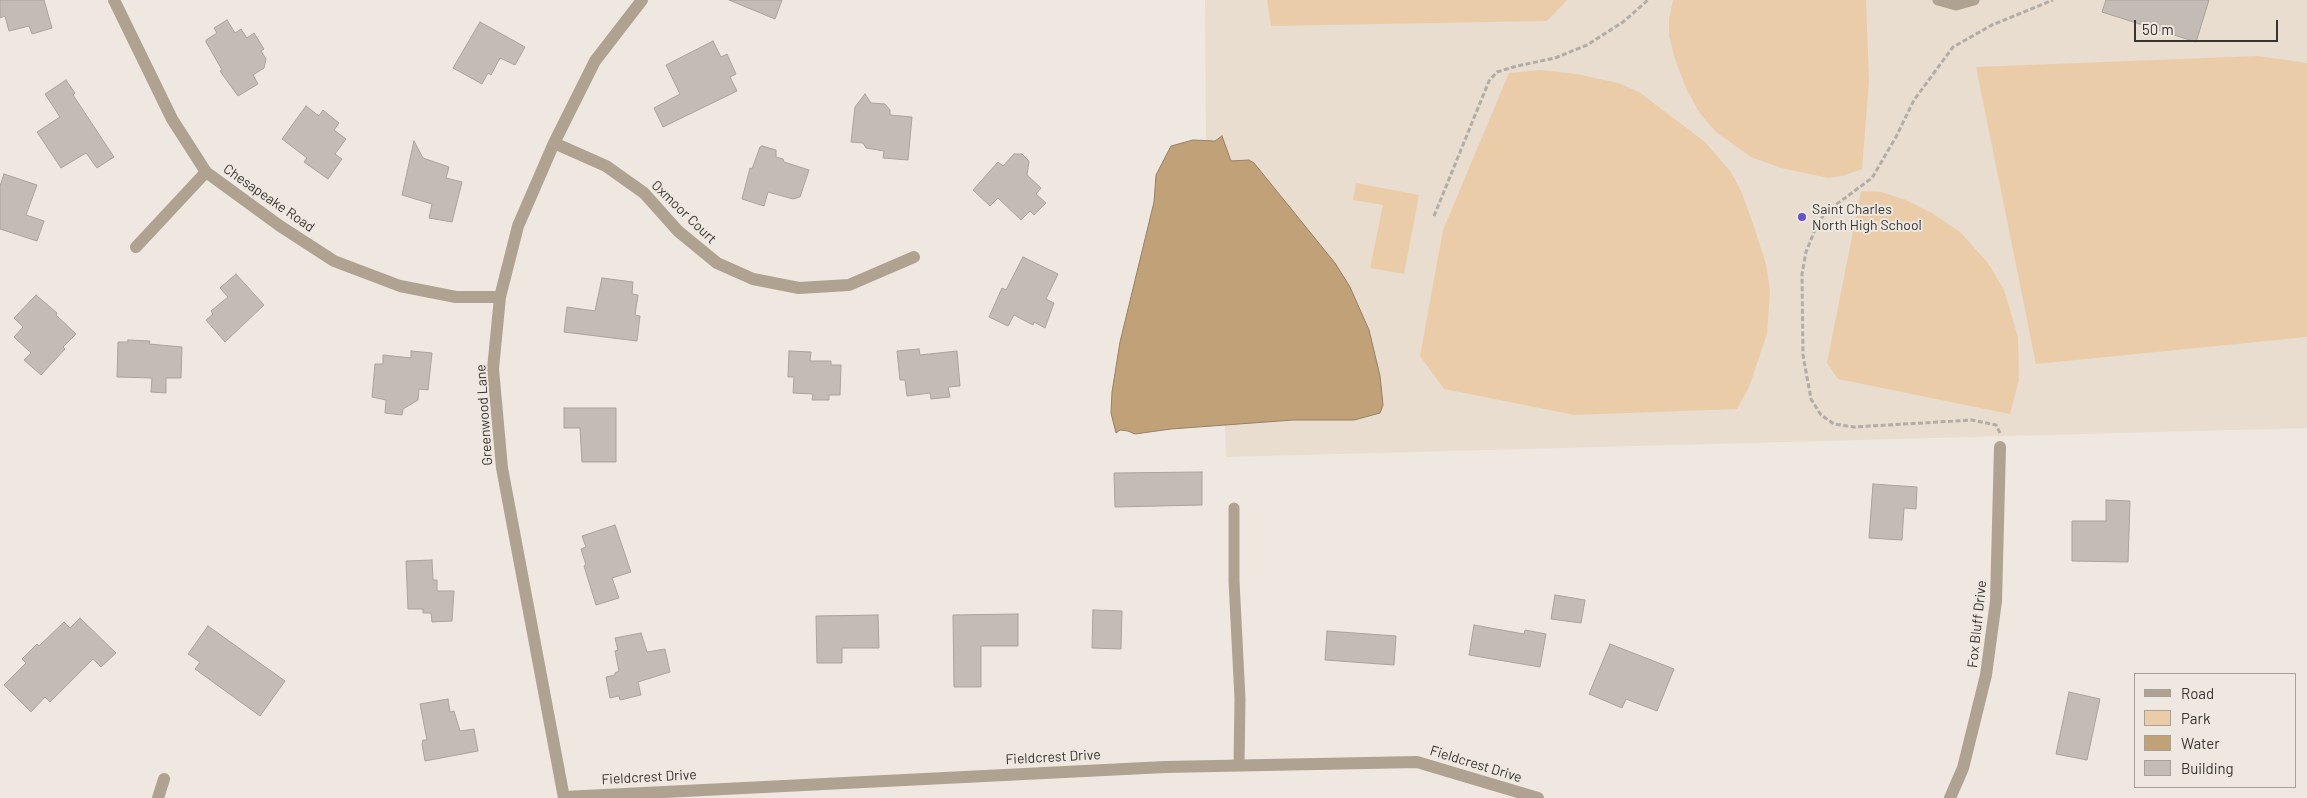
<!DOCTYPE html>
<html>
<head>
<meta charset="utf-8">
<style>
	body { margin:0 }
	#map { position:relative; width:2307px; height:798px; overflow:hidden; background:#efe8e0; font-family:Barlow,sans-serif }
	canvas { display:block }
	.legend { position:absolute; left:2134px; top:673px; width:162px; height:115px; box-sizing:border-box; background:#efe8e0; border:1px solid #a5a09a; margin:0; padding:6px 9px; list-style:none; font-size:15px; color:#373431 }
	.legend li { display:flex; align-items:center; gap:10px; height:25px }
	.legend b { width:25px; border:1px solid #a5a09a }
	.scale { position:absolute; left:2134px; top:20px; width:144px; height:22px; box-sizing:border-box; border:2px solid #373431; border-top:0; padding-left:6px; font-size:15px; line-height:18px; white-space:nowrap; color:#373431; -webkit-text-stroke:4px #efe8e0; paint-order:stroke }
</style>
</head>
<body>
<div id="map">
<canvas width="2307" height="798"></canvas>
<ul class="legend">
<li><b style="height:6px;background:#afa290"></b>Road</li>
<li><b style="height:14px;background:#eacda8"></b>Park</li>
<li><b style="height:14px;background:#c0a178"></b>Water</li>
<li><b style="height:14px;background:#c2bcb4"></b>Building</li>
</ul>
<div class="scale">50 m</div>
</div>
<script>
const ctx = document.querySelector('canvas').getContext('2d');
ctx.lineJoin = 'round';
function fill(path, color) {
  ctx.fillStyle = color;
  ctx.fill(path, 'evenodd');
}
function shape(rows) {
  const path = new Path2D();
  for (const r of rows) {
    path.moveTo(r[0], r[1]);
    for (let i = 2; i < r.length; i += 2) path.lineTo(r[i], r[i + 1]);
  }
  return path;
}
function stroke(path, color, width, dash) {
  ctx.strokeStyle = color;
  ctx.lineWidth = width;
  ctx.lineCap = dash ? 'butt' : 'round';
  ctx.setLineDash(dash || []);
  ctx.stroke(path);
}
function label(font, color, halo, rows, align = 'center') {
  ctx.font = font + ' Barlow,sans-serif';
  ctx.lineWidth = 4;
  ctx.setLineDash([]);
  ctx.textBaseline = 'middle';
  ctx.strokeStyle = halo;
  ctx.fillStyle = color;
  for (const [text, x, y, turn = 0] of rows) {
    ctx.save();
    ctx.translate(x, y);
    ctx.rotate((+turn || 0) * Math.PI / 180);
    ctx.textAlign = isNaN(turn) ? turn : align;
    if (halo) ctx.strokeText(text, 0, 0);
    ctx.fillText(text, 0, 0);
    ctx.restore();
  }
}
fill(shape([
	[1205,0,2307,0,2307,428,1226,457,1225,425,1293,420,1354,420,1358,305,1335,263,1254,163,1249,160,1231,161,1222,136,1215,141,1206,140]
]), '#e8ddcf');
fill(shape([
	[1267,0,1567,0,1547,21,1271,26],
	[1673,0,1866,0,1869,81,1862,169,1842,176,1828,178,1781,168,1751,157,1716,132,1699,112,1686,88,1675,59,1669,36,1669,19],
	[2257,56,2307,63,2307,337,2036,364,1976,67],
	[1541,70,1577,74,1618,83,1639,92,1705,142,1731,172,1742,193,1754,227,1766,264,1770,290,1767,334,1749,387,1737,409,1574,415,1444,389,1420,356,1443,230,1509,73],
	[1356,183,1419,195,1404,274,1370,268,1383,205,1353,200],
	[1861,191,1881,192,1906,200,1932,213,1960,232,1988,263,2004,290,2018,337,2019,380,2010,414,1838,379,1827,363]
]), '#eacda8');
const water = shape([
	[1222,136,1231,161,1249,160,1254,163,1335,263,1350,287,1369,330,1380,376,1383,405,1380,413,1354,420,1293,420,1171,429,1135,434,1128,431,1120,430,1116,433,1111,413,1112,392,1120,342,1154,202,1156,175,1171,146,1193,140,1215,141,1222,136]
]);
fill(water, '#c0a178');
stroke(water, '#978063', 1);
const building = shape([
	[0,0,44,0,52,28,32,34,29,26,9,31,5,16,0,18,0,0],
	[729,0,782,0,775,19,729,0],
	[2106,0,2209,0,2196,42,2102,12,2106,0],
	[227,20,235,33,241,29,247,38,254,33,264,49,261,51,266,59,264,68,253,75,258,84,238,96,220,71,222,70,206,42,206,40,217,33,214,28,227,20],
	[480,22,525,47,515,65,500,58,491,75,488,73,482,84,453,68,480,22],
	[713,41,721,57,727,54,736,74,730,77,737,91,663,127,654,108,680,94,666,65,713,41],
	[66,80,75,93,73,95,114,157,97,168,86,153,61,168,37,132,60,117,45,94,66,80],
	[865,94,871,103,885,104,890,110,890,115,912,117,908,160,883,158,884,151,866,148,863,143,851,142,855,107,865,94],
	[306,106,319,116,323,110,339,123,334,130,346,139,335,154,342,159,328,179,304,162,307,158,282,139,306,106],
	[414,141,423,158,449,167,446,178,462,182,452,222,429,218,432,204,402,195,414,141],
	[762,146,776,150,776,157,783,159,784,162,809,170,800,197,793,199,768,192,764,206,742,199,750,168,752,169,760,147,762,146],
	[1014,154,1022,154,1029,161,1027,175,1041,188,1036,194,1046,203,1034,215,1030,211,1021,220,998,198,990,206,973,190,998,162,1003,166,1014,154],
	[4,174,37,185,26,215,44,221,37,241,0,229,0,186,4,174],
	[1023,257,1058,274,1046,299,1054,303,1045,328,1034,322,1033,325,1014,315,1008,326,989,317,1002,288,1006,290,1023,257],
	[236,274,264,305,225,342,206,320,213,314,211,311,228,297,220,288,236,274],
	[602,278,633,282,632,294,638,295,635,315,640,316,637,341,564,332,567,307,595,311,602,278],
	[36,295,57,313,56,315,76,334,63,347,65,349,41,375,24,360,31,353,14,337,23,327,14,318,36,295],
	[128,340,150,341,149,344,182,347,181,378,166,378,166,393,151,392,152,378,117,377,118,342,128,342,128,340],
	[919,349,920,355,957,351,960,386,948,387,950,397,931,399,930,393,907,396,905,380,900,380,897,351,919,349],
	[411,351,432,353,428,390,419,389,418,400,403,409,402,415,385,413,386,400,372,397,375,364,383,364,383,355,411,358,411,351],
	[789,351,811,352,810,361,831,361,831,365,841,365,840,395,829,395,829,400,812,400,813,394,793,393,794,377,788,377,789,351],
	[564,408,616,408,616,462,582,462,580,428,564,428,564,408],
	[1202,472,1202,505,1115,507,1114,473,1202,472],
	[1873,484,1917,487,1916,509,1904,508,1902,540,1869,538,1873,484],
	[2106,500,2130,501,2128,562,2072,561,2072,521,2106,521,2106,500],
	[615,525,631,572,612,578,619,598,596,605,584,566,586,565,581,549,586,547,582,536,615,525],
	[432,560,433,580,437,580,437,591,454,591,452,621,432,622,431,613,423,613,423,609,408,609,406,561,432,560],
	[1555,595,1585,600,1581,623,1551,619,1555,595],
	[1093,610,1122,611,1121,649,1092,648,1093,610],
	[1018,614,1018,646,981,646,981,687,954,687,953,615,1018,614],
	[878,615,879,648,842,648,842,663,817,663,816,616,878,615],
	[80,618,116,653,101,667,93,659,50,702,45,697,31,712,4,685,26,663,22,659,37,644,39,646,64,622,70,628,80,618],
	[1474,625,1524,634,1525,630,1546,634,1540,667,1469,655,1474,625],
	[208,626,285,681,260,716,195,669,200,662,188,654,208,626],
	[1327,631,1396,636,1394,665,1325,660,1327,631],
	[641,633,647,652,665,649,670,672,638,682,641,695,620,700,619,696,610,698,606,677,615,675,615,673,619,671,615,651,618,650,615,638,641,633],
	[1610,644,1674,669,1657,711,1626,699,1622,708,1589,694,1610,644],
	[2069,692,2100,699,2087,760,2056,754,2069,692],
	[448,699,450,712,454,711,460,731,474,729,478,751,425,761,422,744,423,740,427,740,420,704,448,699]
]);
fill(building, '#c2bcb4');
stroke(building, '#a9a39b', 1);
stroke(shape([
	[1434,216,1489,81,1497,72,1517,66,1555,58,1587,45,1623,22,1648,0],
	[2000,433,1996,425,1972,420,1854,427,1834,424,1821,415,1811,399,1803,355,1802,274,1806,252,1818,222,1830,209,1872,178,1896,137,1914,100,1953,47,1992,25,2053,0]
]), '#b2ada6', 3, [5, 2.5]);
stroke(shape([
	[1938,0,1956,5,1974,0],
	[1234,508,1234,581,1240,699,1239,765]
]), '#afa290', 11);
stroke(shape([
	[114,0,172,119,206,172,280,226,334,261,400,286,456,297,500,297],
	[554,143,606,166,644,193,678,231,717,263,753,279,799,288,849,285,914,257],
	[136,247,206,172],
	[564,797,1165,767,1417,762,1538,798],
	[158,798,164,779],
	[564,798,502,468,493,369,500,297,518,226,554,143,595,61,642,0],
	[1950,798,1963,768,1986,675,1996,601,2000,447]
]), '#afa290', 12);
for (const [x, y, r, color] of [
	[1802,217,5,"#6353cc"]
]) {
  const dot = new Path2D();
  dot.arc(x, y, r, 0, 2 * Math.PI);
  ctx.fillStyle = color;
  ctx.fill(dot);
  stroke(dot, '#efe8e0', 2);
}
label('14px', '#373431', '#efe8e0', [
	["Chesapeake Road",269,198,35],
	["Oxmoor Court",684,212,44],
	["Greenwood Lane",484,415,-94],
	["Fox Bluff Drive",1977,624,-84],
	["Fieldcrest Drive",1053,757,-3],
	["Fieldcrest Drive",1476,764,17],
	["Fieldcrest Drive",649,777,-3]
]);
label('14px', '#373431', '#efe8e0', [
	["Saint Charles",1812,209],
	["North High School",1812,225]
], 'left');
</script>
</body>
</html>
